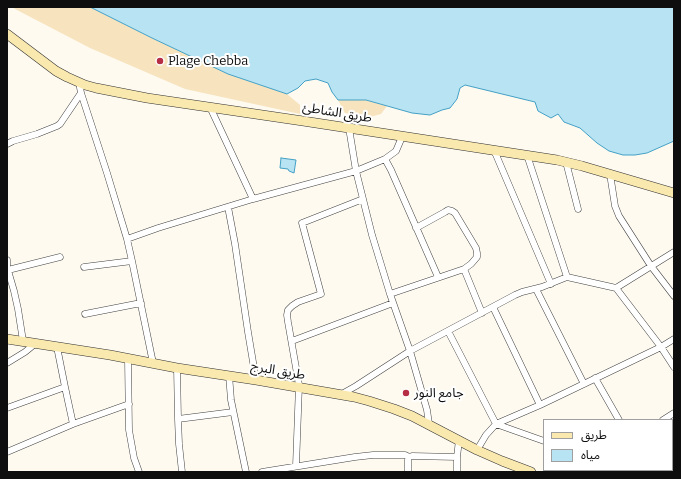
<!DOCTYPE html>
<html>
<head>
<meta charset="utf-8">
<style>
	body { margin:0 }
	#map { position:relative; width:681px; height:479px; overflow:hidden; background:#fefaf0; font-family:Bitter,"Noto Sans Arabic",serif }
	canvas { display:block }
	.frame { position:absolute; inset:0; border:8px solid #0e0e0e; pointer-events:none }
	.legend { position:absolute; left:543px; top:419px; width:130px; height:52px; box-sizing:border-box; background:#fff; border:1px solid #9f9f9f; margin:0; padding:5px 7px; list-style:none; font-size:12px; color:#0e0e0e }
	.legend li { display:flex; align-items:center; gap:8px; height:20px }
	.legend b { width:20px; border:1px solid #9f9f9f }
</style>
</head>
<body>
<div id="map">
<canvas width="681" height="479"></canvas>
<div class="frame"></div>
<ul class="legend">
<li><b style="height:5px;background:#fae9af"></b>طريق</li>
<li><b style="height:11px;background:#b8e3f2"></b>مياه</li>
</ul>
</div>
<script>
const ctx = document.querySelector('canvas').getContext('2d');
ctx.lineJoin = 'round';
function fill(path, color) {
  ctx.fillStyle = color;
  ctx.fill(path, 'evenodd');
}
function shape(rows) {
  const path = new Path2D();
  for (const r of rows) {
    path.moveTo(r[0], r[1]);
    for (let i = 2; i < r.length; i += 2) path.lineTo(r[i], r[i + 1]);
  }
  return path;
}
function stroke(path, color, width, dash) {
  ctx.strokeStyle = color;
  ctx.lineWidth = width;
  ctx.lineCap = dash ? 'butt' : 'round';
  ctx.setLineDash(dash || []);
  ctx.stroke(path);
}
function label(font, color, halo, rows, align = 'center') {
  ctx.font = font + ' Bitter,"Noto Sans Arabic",serif';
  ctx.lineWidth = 4;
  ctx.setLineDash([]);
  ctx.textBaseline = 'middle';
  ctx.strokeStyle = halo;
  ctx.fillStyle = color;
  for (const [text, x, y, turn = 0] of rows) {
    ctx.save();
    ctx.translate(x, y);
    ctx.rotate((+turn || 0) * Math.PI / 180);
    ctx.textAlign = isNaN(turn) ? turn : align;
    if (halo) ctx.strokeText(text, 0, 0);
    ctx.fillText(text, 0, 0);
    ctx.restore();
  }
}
fill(shape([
	[13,7,90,7,152,38,228,74,287,94,300,105,300,114,185,89,90,48,15,9],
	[338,100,365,100,387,106,381,114,370,117,345,113]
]), '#f7e4bf');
const water = shape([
	[90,7,674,7,674,141,647,153,635,155,623,155,609,151,597,143,580,128,564,122,558,114,551,118,538,111,535,102,465,85,460,88,457,99,450,108,442,110,430,115,412,113,366,100,338,100,332,92,328,83,316,79,305,81,298,88,287,94,228,74,152,38,90,7],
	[281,158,296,160,294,173,289,171,288,169,280,168,281,158]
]);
fill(water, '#b8e3f2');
stroke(water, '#43a0c5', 1);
const street = shape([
	[79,82,81,93,107,173,127,239,132,261,153,363],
	[210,107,253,199],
	[349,128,356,171,372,235,390,294,410,351,427,410,429,424],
	[7,144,13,141,37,134,57,126,60,124,81,93],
	[494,150,551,284],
	[527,155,567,277],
	[385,159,391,170,438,277],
	[566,162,578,209],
	[610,174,615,206,619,216,651,266,674,296],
	[228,207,235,244,248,332,256,380],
	[127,239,158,228,253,199,356,171,385,159,396,151,402,137],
	[7,260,7,267,14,291,18,309,23,341],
	[84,267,132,261],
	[464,269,482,313],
	[8,270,60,257],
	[616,288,674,252],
	[536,289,584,384],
	[390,294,464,269,471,264,477,257,477,253,476,248,455,213,452,211,448,210,445,212,416,228],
	[493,307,540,405],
	[85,314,141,303],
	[448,331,496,424,544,441],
	[292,341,393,303],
	[57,347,65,387,73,424],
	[128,359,129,430,134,458,139,472],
	[7,363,25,352,36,343],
	[177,368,178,419],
	[229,375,231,400,246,472],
	[595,378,619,420],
	[340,395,356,386,410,351,515,295,522,292,542,287,567,277,616,288,661,347,674,367],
	[7,408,65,387],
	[663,420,674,413],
	[477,450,486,435,496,424,540,405,661,347,674,339],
	[7,452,73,424,129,404],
	[296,466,299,385,288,322,287,315,288,310,292,306,298,302,321,294,302,223,363,199],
	[182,472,179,444,178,419,233,412],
	[262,472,355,457,373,455,405,455,409,457],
	[408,472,408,460,409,457,412,456,457,457],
	[457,472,457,457,459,440],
	[581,472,585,470]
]);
const secondary = shape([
	[7,34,56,71,67,77,85,85,96,88,147,98,303,121,557,160,582,166,674,193],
	[7,339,110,355,177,368,256,380,354,397,369,401,394,409,412,416,477,450,502,461,531,472]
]);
stroke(street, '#414141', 7);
stroke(secondary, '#303030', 10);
stroke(street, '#fff', 6);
stroke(secondary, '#fae9af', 9);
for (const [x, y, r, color] of [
	[160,61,4,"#b62e44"],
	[406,393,4,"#b62e44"]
]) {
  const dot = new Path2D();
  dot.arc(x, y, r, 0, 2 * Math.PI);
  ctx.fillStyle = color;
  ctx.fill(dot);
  stroke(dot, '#fff', 1.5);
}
label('13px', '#0e0e0e', '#fff', [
	["Plage Chebba",168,61],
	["جامع النور",414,393]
], 'left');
label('13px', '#0e0e0e', '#fff', [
	["طريق الشاطئ",337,113,9],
	["طريق البرج",278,371,10]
]);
</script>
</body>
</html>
